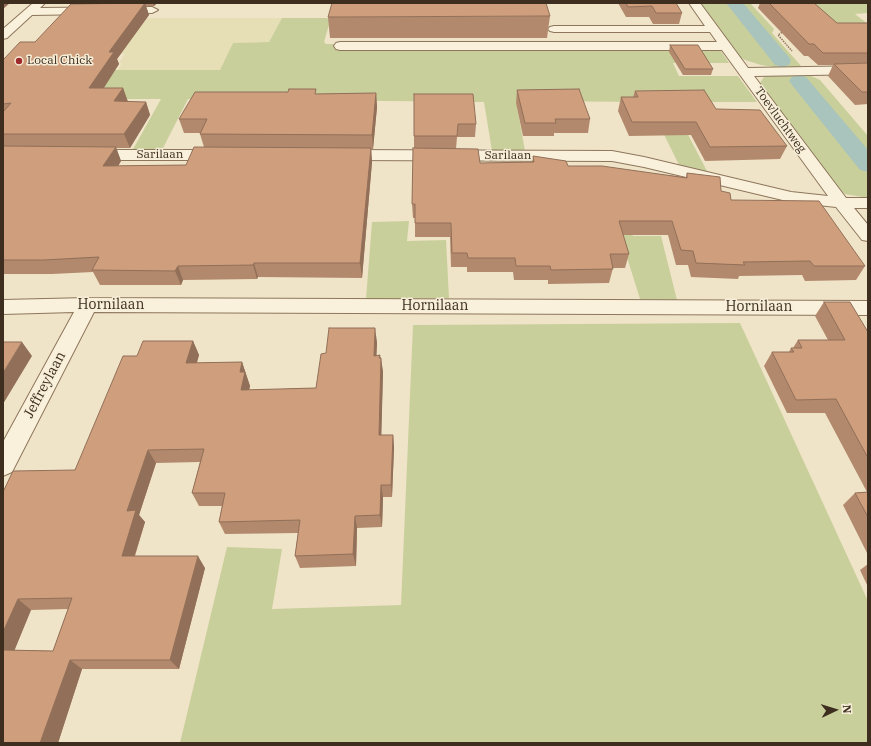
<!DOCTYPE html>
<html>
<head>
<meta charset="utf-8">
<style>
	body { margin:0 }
	#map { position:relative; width:871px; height:746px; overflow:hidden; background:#f0e4c8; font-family:"IBM Plex Serif",serif }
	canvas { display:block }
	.frame { position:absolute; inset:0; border:4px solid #3d2e20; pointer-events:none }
	.north { position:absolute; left:815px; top:690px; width:40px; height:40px; -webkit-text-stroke:3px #f7eed8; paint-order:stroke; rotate:86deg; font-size:11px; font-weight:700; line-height:16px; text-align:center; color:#3d2e20 }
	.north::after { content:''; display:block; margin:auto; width:14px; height:18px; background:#3d2e20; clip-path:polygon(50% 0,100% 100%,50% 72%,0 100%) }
</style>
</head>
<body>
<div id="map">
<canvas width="871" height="746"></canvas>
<div class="frame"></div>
<div class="north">N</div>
</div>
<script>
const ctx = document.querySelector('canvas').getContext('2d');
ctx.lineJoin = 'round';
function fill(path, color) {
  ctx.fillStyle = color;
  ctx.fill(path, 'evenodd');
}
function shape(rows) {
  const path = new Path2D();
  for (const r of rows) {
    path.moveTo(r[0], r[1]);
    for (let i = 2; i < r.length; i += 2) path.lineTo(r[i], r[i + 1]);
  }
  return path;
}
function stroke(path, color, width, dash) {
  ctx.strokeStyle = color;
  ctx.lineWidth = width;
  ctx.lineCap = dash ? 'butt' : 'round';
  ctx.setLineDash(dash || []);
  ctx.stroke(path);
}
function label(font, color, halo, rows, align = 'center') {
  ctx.font = font + ' "IBM Plex Serif",serif';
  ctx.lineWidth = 3;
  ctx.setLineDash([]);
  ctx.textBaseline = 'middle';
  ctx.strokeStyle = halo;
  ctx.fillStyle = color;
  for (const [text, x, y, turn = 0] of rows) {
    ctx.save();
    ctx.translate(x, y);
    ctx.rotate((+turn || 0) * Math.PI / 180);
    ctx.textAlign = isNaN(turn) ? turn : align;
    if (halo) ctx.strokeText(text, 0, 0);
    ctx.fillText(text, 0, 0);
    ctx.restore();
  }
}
fill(shape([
	[128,18,282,18,269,42,233,43,220,70,118,70,122,63,119,63,125,54,115,54]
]), '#e6deb5');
fill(shape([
	[700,3,750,3,774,29,772,33,802,67,781,68,761,65,745,60,740,57],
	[799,3,868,3,868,13,855,14,868,24,868,62],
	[282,18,331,18,324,42,326,44,717,45,729,63,673,63,679,76,738,76,757,102,671,102,708,173,679,165,648,102,516,101,525,151,492,151,484,102,188,99,162,150,132,151,161,99,50,99,82,70,220,70,233,43,269,42],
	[807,74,820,80,868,136,868,198,845,194,839,189,760,83,764,77,770,75],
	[409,221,407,241,446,240,449,298,366,299,372,222],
	[616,222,629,222,633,236,661,236,677,300,640,299],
	[740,323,868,601,868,743,180,743,227,547,282,549,272,609,401,605,413,325]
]), '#c9cf9b');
fill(shape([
	[726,3,743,3,789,57,791,61,789,65,782,67,775,65,726,3],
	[799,75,806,77,868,150,868,172,860,170,792,85,789,81,792,77,799,75]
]), '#a9c4bc');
const minor = shape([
	[33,3,45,3,40,8,152,7,158,10,152,13,32,15,7,38,3,39,3,29,33,3],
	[689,3,700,3,748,68,868,66,868,74,754,76,846,198,868,198,868,208,854,208,868,225,868,241,862,240,836,207,791,202,644,167,612,161,342,160,337,158,334,155,337,152,342,150,612,151,644,157,791,192,828,196,722,50,340,50,336,49,334,46,336,43,340,42,717,42,710,32,554,32,550,31,548,29,550,27,554,26,705,26,689,3],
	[88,150,220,150,225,152,228,155,225,158,220,160,88,160,83,158,80,155,83,152,88,150],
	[88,298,868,301,868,315,94,312,12,472,3,476,3,442,74,312,3,314,3,300,88,298]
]);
stroke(minor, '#8d765c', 2);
stroke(shape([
	[784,31,778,35,792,51]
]), '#8d765c', 1.5, [1.5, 1]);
fill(minor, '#faf1dc');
fill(shape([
	[83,3,157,3,154,6,146,6,149,15,117,59,119,64,103,88,123,88,128,102,146,102,150,115,130,148,116,148,121,161,118,166,186,165,204,147,200,134,201,133,184,133,179,119,317,94,376,93,377,107,373,149,371,149,372,162,362,278,258,277,257,279,183,280,181,285,100,285,93,272,52,274,3,274,3,60,35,42,84,4],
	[618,3,676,3,682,13,679,24,653,24,649,17,626,17],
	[760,3,769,3,837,23,868,23,868,104,855,105,828,76,833,65,818,65,808,56,804,56,758,8],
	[550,16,547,38,330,38,328,17],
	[670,45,713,69,711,75,683,75,669,52],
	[517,90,590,119,588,133,554,133,554,136,523,136,516,103],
	[635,91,716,109,787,146,780,159,705,161,691,135,629,136,618,111,621,97,633,97],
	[414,94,476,124,475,137,457,137,456,149,480,163,532,162,533,156,568,166,686,177,687,173,721,191,731,200,865,266,856,280,805,281,802,275,739,276,738,279,691,277,688,265,676,265,668,235,623,235,629,254,625,268,613,268,609,283,548,284,548,280,514,280,513,272,467,272,467,267,451,267,450,237,415,237,415,218,413,218,412,204,414,148],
	[824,302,868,332,868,555,843,505,855,493,867,492,825,413,787,413,764,366,772,352,789,352,791,348,793,348,798,340,828,340,815,316],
	[193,341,199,355,197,363,242,362,250,386,249,390,316,388,326,353,377,342,376,356,380,355,383,372,381,435,393,435,394,448,392,497,383,497,382,527,357,528,356,566,300,568,295,556,298,533,225,534,219,522,222,506,199,506,192,493,200,462,156,463,139,515,145,522,135,556,205,568,179,669,82,669,58,743,3,743,3,492,75,470,137,356],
	[68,609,53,651,14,650,31,610],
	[868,564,868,587,860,570]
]), '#b2896c');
fill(shape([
	[3,3,10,3,3,9],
	[145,3,149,15,117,59,119,64,95,102,89,88,109,52],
	[153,3,157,3,154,6],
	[123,88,128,102,114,101],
	[376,93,377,107,373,149,372,135],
	[146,102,150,115,130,148,124,134],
	[116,147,121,161,110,180,103,166],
	[371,148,372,162,362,278,360,263],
	[254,263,258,277,257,279,253,265],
	[178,266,183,280,181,285,175,271],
	[375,328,377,342,376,370,374,356],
	[193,341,199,355,192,377,186,363],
	[22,342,32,356,3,404,3,373],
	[380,355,381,367,381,358,383,372,381,449,379,435],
	[242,362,250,386,246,404,241,390,240,372],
	[393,435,394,448,392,497,391,485],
	[148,450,156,463,139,515,145,522,131,567,122,556,127,511],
	[381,485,383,497,382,527,380,515],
	[355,516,357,528,356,566,353,554],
	[198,556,205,568,179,669,170,660],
	[18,599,31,610,11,659,3,654,3,632],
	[70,660,82,669,58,743,40,743]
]), '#916f58');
const building = shape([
	[145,3,109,52,114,52,89,88,123,88,114,101,146,102,124,134,3,134,3,112,11,103,3,104,3,60,20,42,35,42,71,4,145,3],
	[332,3,546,3,550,16,328,17,332,3],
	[626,3,676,3,682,13,656,13,652,6,628,7,626,3],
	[769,3,814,3,837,23,868,23,868,53,823,53,814,44,809,44,769,3],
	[670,45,698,45,713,69,685,69,670,45],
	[868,63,868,92,862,92,834,64,868,63],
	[289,89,316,89,315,94,376,93,372,135,200,134,207,119,179,119,195,92,288,92,289,89],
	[579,89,590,119,555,119,556,123,525,123,517,90,579,89],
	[704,90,716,109,760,110,787,146,710,147,696,122,632,122,621,97,638,97,635,91,704,90],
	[414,94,473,94,476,124,458,124,457,136,414,136,414,94],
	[3,146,116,147,103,166,186,165,194,147,371,148,360,263,254,263,253,265,178,266,175,271,92,270,99,257,44,260,3,260,3,146],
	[413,148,478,149,480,163,534,162,533,156,566,161,568,166,602,166,687,178,687,173,720,177,721,191,730,193,731,200,819,201,865,266,814,266,810,261,743,262,745,265,696,263,693,251,681,250,672,221,619,221,629,254,610,254,613,269,551,270,550,266,516,266,515,258,468,258,467,253,452,253,451,223,415,223,415,204,412,204,413,148],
	[824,302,850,302,868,332,868,458,836,399,796,400,772,352,794,352,791,348,802,348,798,340,845,340,824,302],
	[329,328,375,328,374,356,380,355,379,358,381,358,379,435,393,435,391,485,381,485,380,515,355,516,353,554,295,556,300,520,219,522,225,493,192,493,204,449,148,450,127,511,136,510,122,556,198,556,170,660,70,660,40,743,3,743,3,650,53,651,72,598,18,599,3,632,3,492,13,471,75,470,123,356,137,356,143,341,193,341,186,363,242,362,240,372,245,372,241,390,316,388,321,354,326,353,329,328],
	[3,342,22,342,3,373,3,342],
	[868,492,868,517,855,493,868,492]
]);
fill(building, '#cf9f7d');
stroke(building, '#916f58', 1);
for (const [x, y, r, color] of [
	[19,61,4,"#9e2a2b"]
]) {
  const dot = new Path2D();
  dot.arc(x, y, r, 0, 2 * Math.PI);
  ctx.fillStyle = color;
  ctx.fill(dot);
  stroke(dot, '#f7eed8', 1.5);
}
label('12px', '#3d2e20', '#f7eed8', [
	["Local Chick",27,61]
], 'left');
label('12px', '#3d2e20', '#f7eed8', [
	["Toevluchtweg",780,120,54],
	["Sarilaan",160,155],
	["Sarilaan",508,156]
]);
label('14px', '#3d2e20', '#f7eed8', [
	["Hornilaan",111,305],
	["Hornilaan",435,306],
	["Hornilaan",759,307],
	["Jeffreylaan",45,385,-62]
]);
</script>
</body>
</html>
